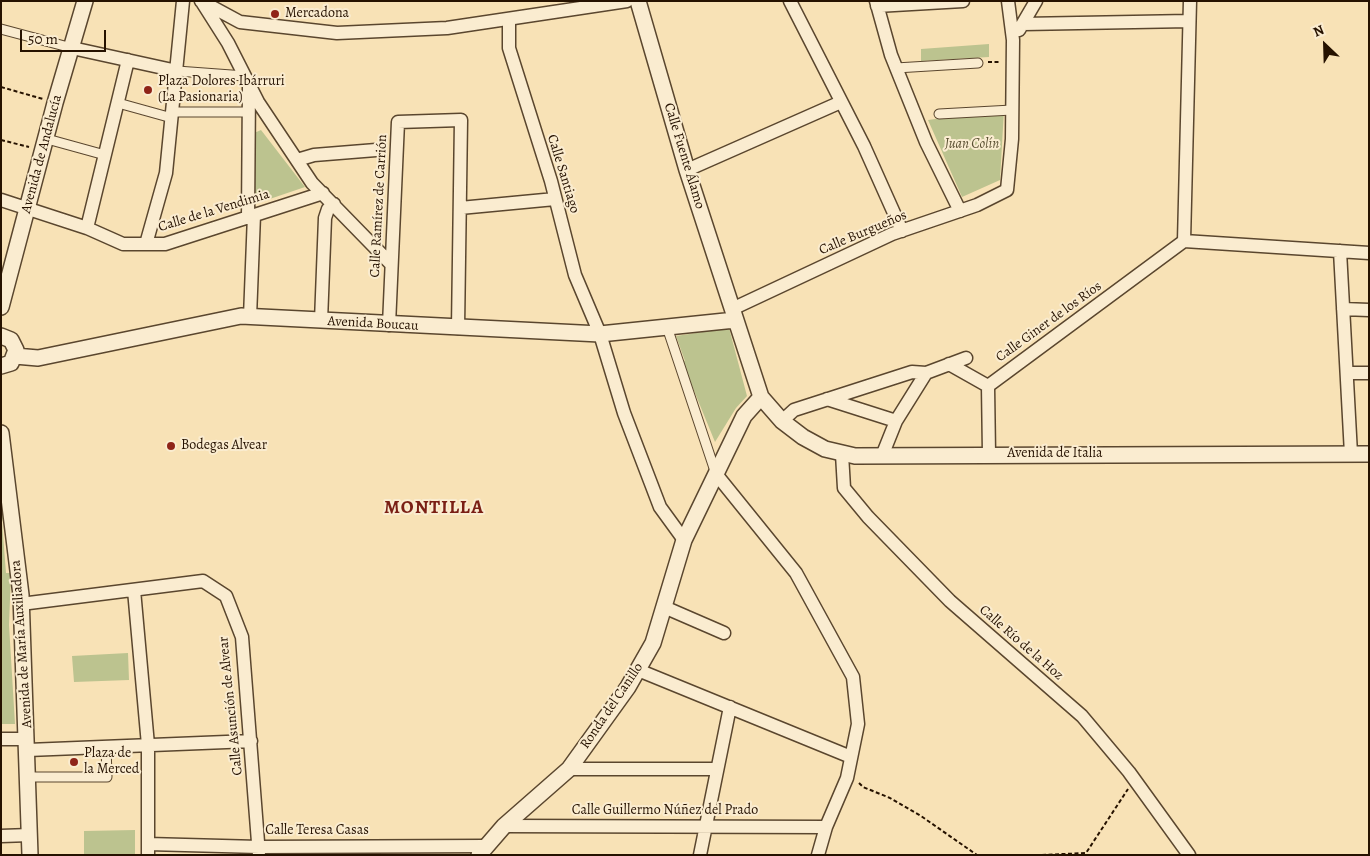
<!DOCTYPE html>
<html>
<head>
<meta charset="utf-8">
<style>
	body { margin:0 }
	#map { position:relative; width:1370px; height:856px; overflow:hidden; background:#f8e2b6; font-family:Alegreya,serif }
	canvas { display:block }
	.frame { position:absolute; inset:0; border:2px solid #261200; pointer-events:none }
	.north { position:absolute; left:1300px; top:20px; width:50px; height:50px; -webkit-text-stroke:4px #faecd0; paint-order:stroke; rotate:336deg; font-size:14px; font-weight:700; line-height:20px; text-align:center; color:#261200 }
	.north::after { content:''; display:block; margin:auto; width:18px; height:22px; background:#261200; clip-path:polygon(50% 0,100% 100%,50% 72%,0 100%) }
	.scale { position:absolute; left:20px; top:30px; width:86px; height:22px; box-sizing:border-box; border:2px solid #261200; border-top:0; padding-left:6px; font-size:15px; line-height:18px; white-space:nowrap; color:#261200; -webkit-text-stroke:4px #faecd0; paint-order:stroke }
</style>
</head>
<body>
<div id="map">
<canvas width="1370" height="856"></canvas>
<div class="frame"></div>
<div class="north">N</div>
<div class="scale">50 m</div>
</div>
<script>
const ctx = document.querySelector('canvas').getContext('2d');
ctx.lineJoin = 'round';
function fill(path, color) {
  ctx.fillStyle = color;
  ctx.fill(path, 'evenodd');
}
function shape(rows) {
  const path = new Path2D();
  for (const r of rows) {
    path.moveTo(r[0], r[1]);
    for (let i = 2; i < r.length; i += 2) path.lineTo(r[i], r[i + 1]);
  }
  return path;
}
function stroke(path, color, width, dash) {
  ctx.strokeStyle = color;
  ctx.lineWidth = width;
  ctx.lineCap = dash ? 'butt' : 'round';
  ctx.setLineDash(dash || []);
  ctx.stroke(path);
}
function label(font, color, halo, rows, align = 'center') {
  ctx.font = font + ' Alegreya,serif';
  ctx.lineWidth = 4;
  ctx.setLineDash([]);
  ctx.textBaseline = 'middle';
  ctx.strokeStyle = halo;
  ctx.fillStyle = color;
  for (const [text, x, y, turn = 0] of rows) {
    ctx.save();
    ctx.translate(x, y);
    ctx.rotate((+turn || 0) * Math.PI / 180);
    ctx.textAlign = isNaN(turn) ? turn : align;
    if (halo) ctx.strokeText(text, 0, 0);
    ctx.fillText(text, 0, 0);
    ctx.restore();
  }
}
fill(shape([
	[989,44,989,57,921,61,921,49],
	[1004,110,1000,180,962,197,928,120],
	[261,130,305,187,255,204,254,133],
	[729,328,747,396,736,408,715,442,681,359,685,361,676,336],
	[1,503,2,511,5,510,2,522,6,573,11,573,9,625,15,724,1,724],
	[128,653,129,680,74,682,72,656],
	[135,830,135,855,84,855,84,831],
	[266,854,472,855,266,855]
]), '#bcc38f');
const pedestrian = shape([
	[1,29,72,48],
	[896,68,978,63],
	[177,71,245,76],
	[118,103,172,118],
	[172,112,249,112],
	[939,114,1012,110],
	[47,139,105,155],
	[667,327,716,474],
	[28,777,107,777,106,746]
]);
const minor = shape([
	[201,1,240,22,337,33,447,28,627,1],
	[790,1,864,146,902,231],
	[876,1,891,55,926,142,960,211],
	[202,2,228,43,258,102,312,183,391,264],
	[877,6,963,1],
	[509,20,509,48,551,181,575,275,600,334,624,413,660,507,684,540],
	[1023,24,1189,21],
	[1019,30,1036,1],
	[72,48,177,71],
	[297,160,314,155,376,150],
	[687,170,841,102],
	[1,200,87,228,123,244,165,244,323,193],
	[460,208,555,199],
	[248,218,249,87],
	[87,228,128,60],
	[1184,241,1190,1],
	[1184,241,1369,253],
	[146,244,166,173,183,1],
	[1340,251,1351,454],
	[732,309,892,234,977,205,1007,190,1012,139,1013,40,1008,1],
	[1343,309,1369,310],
	[250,317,254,215],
	[321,321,325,218,328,209,334,204],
	[389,325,398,122,461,120,458,328],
	[949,364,988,386],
	[926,373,966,358],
	[1347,373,1369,373],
	[827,399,896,421],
	[782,421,794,410,912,372,926,373,896,421,882,456],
	[842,454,844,488,868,517,950,601,1082,716,1129,772,1189,855],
	[989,454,988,386,1184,241],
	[716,474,796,573,853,677,858,724,847,778,826,827,818,855],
	[134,590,148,745,148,855],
	[21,604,203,581,226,596,242,637,259,855],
	[664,607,724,633],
	[638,670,851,757],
	[1,739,27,739],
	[28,750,251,741],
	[569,769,717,769],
	[504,826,826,827],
	[1,836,30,835],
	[148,844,259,847,486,846],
	[700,855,730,707]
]);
const tertiary = shape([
	[638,1,687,170,761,397,782,421,803,437,825,449,855,456,1369,454],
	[1,307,55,103,85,1],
	[1,336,11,340,16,350,11,363,1,366],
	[15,356,38,358,241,316,600,334,735,320],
	[1,433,21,595,30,855],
	[479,855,504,826,569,769,628,687,653,643,684,540,744,416,761,397]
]);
stroke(pedestrian, '#5a462e', 11);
stroke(minor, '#5a462e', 15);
stroke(tertiary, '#5a462e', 18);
stroke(shape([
	[988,62,1001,62],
	[1,87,43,99],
	[1,140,29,147],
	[859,783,863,787,890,798,921,816,977,855],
	[1042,855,1086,853,1128,789]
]), '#261200', 2, [4, 2.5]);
stroke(pedestrian, '#faecd0', 9);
stroke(minor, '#faecd0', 12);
stroke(tertiary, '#faecd0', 15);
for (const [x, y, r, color] of [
	[275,14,5,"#8f2418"],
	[148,90,5,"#8f2418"],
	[171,446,5,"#8f2418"],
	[74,762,5,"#8f2418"]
]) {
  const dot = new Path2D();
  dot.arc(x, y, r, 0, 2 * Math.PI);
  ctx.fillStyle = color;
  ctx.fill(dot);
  stroke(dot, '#faecd0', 2);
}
label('14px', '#261200', '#faecd0', [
	["Mercadona",285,14],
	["Plaza Dolores Ibárruri",158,82],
	["(La Pasionaria)",158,98],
	["Bodegas Alvear",181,446],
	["Plaza de",84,754],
	["la Merced",84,770]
], 'left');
label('italic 14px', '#5a5032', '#faecd0', [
	["Juan Colín",972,145]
]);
label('14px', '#261200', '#faecd0', [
	["Avenida de Andalucía",42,154,-75],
	["Calle Fuente Álamo",684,156,73],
	["Calle Santiago",563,174,73],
	["Calle Ramírez de Carrión",379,206,-87],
	["Calle de la Vendimia",214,211,-17],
	["Calle Burgueños",863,233,-23],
	["Calle Giner de los Ríos",1049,322,-36],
	["Avenida Boucau",373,324,3],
	["Avenida de Italia",1055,454],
	["Calle Río de la Hoz",1021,643,41],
	["Avenida de María Auxiliadora",22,644,-94],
	["Calle Asunción de Alvear",231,706,-96],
	["Ronda del Canillo",612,706,-56],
	["Calle Guillermo Núñez del Prado",665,811],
	["Calle Teresa Casas",317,831]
]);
ctx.letterSpacing = '1px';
label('bold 19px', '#7a1f14', '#faecd0', [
	["MONTILLA",434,508]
]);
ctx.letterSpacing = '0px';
</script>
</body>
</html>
